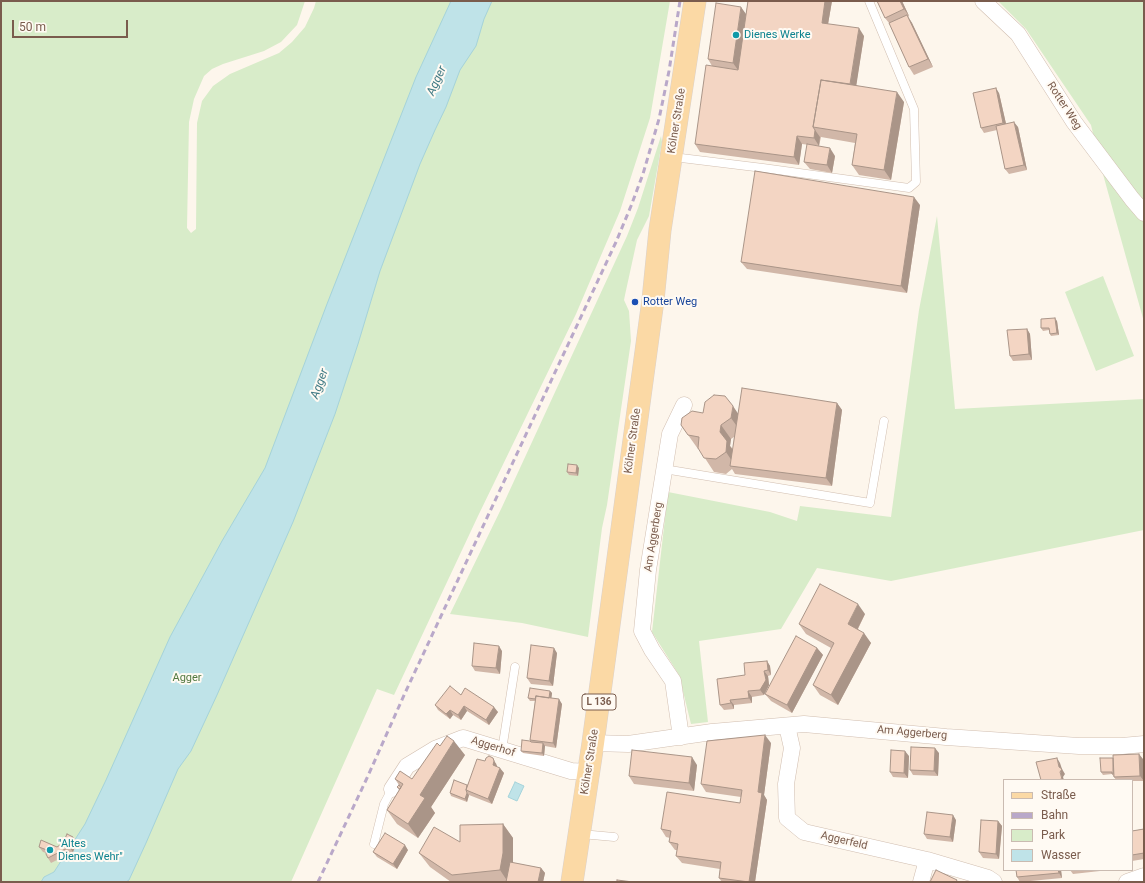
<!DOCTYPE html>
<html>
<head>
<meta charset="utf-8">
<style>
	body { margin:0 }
	#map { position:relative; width:1145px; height:883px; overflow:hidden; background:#fdf6ec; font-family:Roboto,sans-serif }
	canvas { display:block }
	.frame { position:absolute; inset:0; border:2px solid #7a5c4d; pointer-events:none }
	.legend { position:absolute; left:1003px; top:779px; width:130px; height:92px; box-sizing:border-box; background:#fffaf3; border:1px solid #cabbb1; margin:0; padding:5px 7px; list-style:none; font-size:12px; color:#7a5c4d }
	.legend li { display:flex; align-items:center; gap:8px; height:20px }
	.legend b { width:20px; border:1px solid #cabbb1 }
	.scale { position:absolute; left:12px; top:20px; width:116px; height:18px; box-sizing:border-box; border:2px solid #7a5c4d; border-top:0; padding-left:5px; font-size:12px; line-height:14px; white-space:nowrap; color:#7a5c4d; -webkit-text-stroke:3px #fffaf3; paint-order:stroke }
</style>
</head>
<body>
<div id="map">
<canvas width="1145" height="883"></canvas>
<div class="frame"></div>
<ul class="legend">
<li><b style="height:5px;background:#fbd9a5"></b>Straße</li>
<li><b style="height:5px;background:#b9a8c9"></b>Bahn</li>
<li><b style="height:11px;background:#d8ecc9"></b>Park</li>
<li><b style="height:11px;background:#bfe3e8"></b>Wasser</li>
</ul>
<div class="scale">50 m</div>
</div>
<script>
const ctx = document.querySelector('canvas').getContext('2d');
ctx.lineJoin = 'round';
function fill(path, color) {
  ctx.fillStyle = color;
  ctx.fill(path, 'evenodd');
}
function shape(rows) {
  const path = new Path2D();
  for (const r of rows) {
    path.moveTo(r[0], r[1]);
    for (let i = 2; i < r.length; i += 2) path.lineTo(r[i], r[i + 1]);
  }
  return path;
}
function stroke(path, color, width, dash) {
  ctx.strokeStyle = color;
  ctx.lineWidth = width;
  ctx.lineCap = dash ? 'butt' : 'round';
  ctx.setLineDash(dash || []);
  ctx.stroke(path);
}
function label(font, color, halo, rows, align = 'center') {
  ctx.font = font + ' Roboto,sans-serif';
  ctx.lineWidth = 4;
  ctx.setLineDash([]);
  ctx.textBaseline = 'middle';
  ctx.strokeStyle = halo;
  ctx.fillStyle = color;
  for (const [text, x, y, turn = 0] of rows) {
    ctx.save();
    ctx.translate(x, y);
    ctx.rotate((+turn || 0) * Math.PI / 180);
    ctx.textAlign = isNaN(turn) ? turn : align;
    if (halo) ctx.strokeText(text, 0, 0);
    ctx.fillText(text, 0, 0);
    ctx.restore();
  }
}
fill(shape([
	[1,1,305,1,297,25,281,42,264,51,223,64,212,69,204,76,194,99,189,122,187,228,191,233,196,229,197,123,202,101,213,86,230,74,279,53,292,42,305,27,314,8,316,1,670,1,650,118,620,211,576,314,478,516,394,695,377,689,291,882,42,882,54,872,45,877,41,882,1,882],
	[998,1,1144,1,1144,322,1101,167,1091,125,1026,29],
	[661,136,662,142,649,216,637,240,625,295,624,300,629,311,631,341,607,505,602,528,588,637,522,623,450,614,502,507,627,236,638,208],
	[937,216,955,409,1144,399,1144,530,891,581,817,568,781,629,699,641,708,722,691,724,679,675,652,632,668,492,770,512,797,521,800,506,891,517,919,310],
	[1103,276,1134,356,1096,371,1065,292]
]), '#d8ecc9');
const water = shape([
	[451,1,492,1,484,19,476,46,460,70,446,107,435,130,420,164,380,271,358,344,335,414,293,522,217,695,191,751,178,769,146,843,129,880,126,882,41,882,44,877,54,872,85,824,106,780,170,637,222,541,265,468,327,304,416,77,451,1],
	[515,782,524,786,517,801,508,797,515,782]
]);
fill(water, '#bfe3e8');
stroke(water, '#a5d3da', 1);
const service = shape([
	[673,157,763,168,909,188,916,182,914,109,869,1],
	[664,469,870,503,884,421],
	[502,750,515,667],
	[581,834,614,837],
	[374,844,384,804,392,789]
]);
const minor = shape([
	[983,1,1018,34,1074,122,1132,199,1144,213],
	[787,726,792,748,786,784,787,818,804,832,927,860,988,878,994,882],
	[681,737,673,681,652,650,642,631,648,570,670,434,684,405],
	[593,743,628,744,712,732,804,724,946,737,1079,746,1122,746,1144,744],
	[392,789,407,766,435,749,463,738,571,771,588,772],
	[921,882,927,860],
	[1127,882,1144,876]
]);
const primary = shape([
	[572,882,593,743,653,300,660,230,695,1]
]);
stroke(service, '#d1beb0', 9);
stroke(minor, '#d1beb0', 17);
stroke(primary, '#dad1cd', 23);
stroke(service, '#fff', 8);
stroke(minor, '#fff', 16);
stroke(primary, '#fbd9a5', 22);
stroke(shape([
	[318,882,367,778,405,693,616,242,631,206,643,174,659,119,669,71,680,1]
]), '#b9a8c9', 3, [6, 4]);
fill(shape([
	[748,1,832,1,828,24,864,36,856,85,904,102,891,180,859,175,852,165,855,143,821,137,819,146,802,144,799,165,700,152,695,144,712,66,708,59,746,14],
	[877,1,902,1,909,16,908,17,912,23,933,67,914,75,909,67,889,23,885,18],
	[999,93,1006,124,1018,127,1027,170,1009,174,1005,169,997,130,984,133,981,128],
	[835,156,832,173,810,169,804,162],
	[920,205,907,293,747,269,741,262],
	[1057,321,1059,335,1051,336,1050,334,1049,330,1043,331,1041,328],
	[1027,329,1030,334,1032,360,1013,361,1010,356],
	[837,403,842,410,832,486,735,474,732,469,726,474,714,472,699,449,698,449,681,425,703,413,738,414],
	[734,437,733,449,730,446,731,439],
	[579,468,578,476,569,475,567,472],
	[865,614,858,629,871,643,838,705,820,695,813,685,831,648,806,634,799,624],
	[817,648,823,655,792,713,771,701,765,694],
	[502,651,500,674,475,671,472,666],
	[557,653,553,686,531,684,527,678],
	[767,661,770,666,771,675,768,676,769,685,764,695,752,697,752,703,734,705,734,709,724,710,720,705,745,675],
	[550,691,552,693,551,698,562,704,556,748,545,746,544,756,523,753,521,751,530,741,530,740,535,701,530,701,528,698],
	[461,695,498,712,489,725,467,711,461,720,453,715,450,719,438,710,435,705],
	[771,743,764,795,767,800,755,882,722,882,719,878,720,869,682,863,676,856,677,850,675,850,669,842,670,838,666,837,661,829,740,803,741,797,706,792,701,784],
	[440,746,465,755,431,807,435,813,418,838,397,824,387,810,399,790,397,787,399,785,395,779,412,779],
	[939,753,938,776,913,775,910,770],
	[909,756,908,778,893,777,890,772],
	[1143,759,1144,781,1132,781,1132,780,1116,780,1112,774,1103,775,1101,772],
	[485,761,496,763,497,767,504,773,492,804,469,795,467,802,451,796,450,793,467,785],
	[697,765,694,791,634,784,629,776],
	[956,820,953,842,927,839,924,834],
	[998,821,1002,826,999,859,983,858,979,852],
	[503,824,513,838,513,863,541,868,545,873,543,882,451,882,430,867,419,853,460,842],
	[1144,829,1144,859,1132,861,1132,831],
	[73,837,77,842,73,852,51,863,48,858,46,853,43,852,39,847,57,847],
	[408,850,397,869,377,857,373,852],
	[1016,870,1061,870,1062,878,1020,882,1017,877],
	[1070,870,1109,870,1073,874]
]), '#d1b7a8');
fill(shape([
	[825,1,832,1,827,30,822,23],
	[900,1,902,1,909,16,904,9],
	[741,7,751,21,743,77,733,63],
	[907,15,912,23,933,67,928,59],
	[859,28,864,36,855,94,850,86],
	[996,88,999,93,1007,128,1003,123],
	[897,92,904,102,891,180,884,170],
	[1014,122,1018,127,1027,170,1024,165],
	[815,130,820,137,819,146,814,138],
	[797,136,802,144,799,165,794,157],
	[830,148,835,156,832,173,827,165],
	[914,197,920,205,907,293,901,286],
	[1055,318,1057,321,1059,335,1057,333],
	[1027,329,1030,334,1032,360,1029,354],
	[837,403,842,410,832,486,826,478],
	[733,406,743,421,741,432,731,418],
	[721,425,731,439,730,446,737,456,736,467,726,452,720,432],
	[577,465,579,468,578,476,576,473],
	[858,604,865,614,855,634,848,624],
	[864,633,871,643,838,705,831,695],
	[499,646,502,651,500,674,496,668],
	[554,648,557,653,553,686,549,681],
	[817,648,823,655,792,713,787,705],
	[767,661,770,666,771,675,768,670],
	[764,671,768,676,769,685,764,695,760,690],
	[550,691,552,693,551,702,549,700],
	[748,691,752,697,752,703,749,698],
	[559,699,562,704,556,748,553,743],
	[730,700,734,705,734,709,731,703],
	[464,706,467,711,461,720,458,715],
	[494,707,498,712,489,725,486,720],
	[450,710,453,715,450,719,446,714],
	[765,735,771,743,764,795,767,800,755,882,749,882,758,792],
	[454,741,465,755,431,807,435,813,418,838,408,824,420,795],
	[543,743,545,746,544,756,542,753],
	[935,748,939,753,938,776,934,771],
	[905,751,909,756,908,778,904,773],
	[1139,754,1143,759,1144,781,1140,776],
	[692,757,697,765,694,791,689,783],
	[493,758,497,766,497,770,493,765],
	[1057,758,1060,763,1062,769,1065,774,1063,777,1064,780,1062,780,1062,779],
	[500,768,504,773,492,804,488,799],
	[467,793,469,795,467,802,465,799],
	[953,815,956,820,953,842,950,837],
	[998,821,1002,826,999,859,996,854],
	[503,824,513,838,513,868,508,882,500,870],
	[73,837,77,842,73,852,69,847],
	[405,845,408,850,397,869,393,864],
	[541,868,545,873,543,882,538,882],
	[1058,870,1061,870,1062,878,1059,873]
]), '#aa9588');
const building = shape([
	[748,1,825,1,822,23,859,28,850,84,821,80,813,127,815,130,814,138,797,136,794,157,695,144,706,65,738,70,748,1],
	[877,1,900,1,904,9,885,18,877,1],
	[716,3,741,7,733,63,708,59,716,3],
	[907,15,928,59,909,67,889,23,907,15],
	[821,80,897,92,884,170,852,165,857,134,813,127,821,80],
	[996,88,1003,123,981,128,973,93,996,88],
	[1014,122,1024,165,1005,169,996,126,1014,122],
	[807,144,830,148,827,165,804,162,807,144],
	[755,171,914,197,901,286,741,262,755,171],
	[1055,318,1057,333,1050,334,1049,328,1041,328,1041,319,1055,318],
	[1027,329,1029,354,1010,356,1007,330,1027,329],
	[742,388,837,403,826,478,730,466,742,388],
	[714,395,725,396,733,406,731,418,721,425,720,432,727,441,726,452,716,459,704,458,698,448,699,437,688,435,681,425,682,418,692,411,703,413,705,402,714,395],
	[568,464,577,465,576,473,567,472,568,464],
	[820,584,858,604,848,624,864,633,831,695,813,685,834,643,799,624,820,584],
	[796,636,817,648,787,705,765,694,796,636],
	[474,643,499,646,496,668,472,666,474,643],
	[531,645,554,648,549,681,527,678,531,645],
	[767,661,768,670,764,671,766,680,760,690,748,691,749,698,730,700,731,703,720,705,717,679,745,675,744,663,767,661],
	[450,686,461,695,465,688,494,707,486,720,464,706,458,715,450,710,446,714,435,705,450,686],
	[530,688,550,691,549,698,536,696,535,699,528,698,530,688],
	[536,696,559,699,553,743,530,740,536,696],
	[765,735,758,792,762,793,749,882,719,878,721,862,676,856,678,844,669,842,671,831,661,829,667,792,740,803,742,790,701,784,707,741,765,735],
	[447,736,454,741,420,795,425,798,408,824,387,810,403,784,395,779,400,771,412,779,437,743,440,746,447,736],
	[522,740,530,741,531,742,543,743,542,753,521,751,522,740],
	[911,747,935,748,934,771,910,770,911,747],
	[632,750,692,757,689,783,629,776,632,750],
	[891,750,905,751,904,773,890,772,891,750],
	[1139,754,1140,776,1114,777,1113,755,1139,754],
	[489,756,493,758,494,761,493,765,500,768,488,799,466,790,477,759,485,761,486,758,489,756],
	[1057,758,1059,767,1062,769,1060,772,1062,779,1057,780,1041,780,1036,762,1057,758],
	[1100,758,1113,758,1113,774,1112,774,1112,772,1101,772,1100,758],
	[454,780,467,785,466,790,467,793,465,799,450,793,454,780],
	[399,785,401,788,400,789,397,787,399,785],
	[927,812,953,815,950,837,924,834,927,812],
	[981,820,998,821,996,854,979,852,981,820],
	[503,824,503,853,500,870,452,875,419,853,434,827,460,842,460,825,503,824],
	[1144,829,1144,853,1132,855,1132,831,1144,829],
	[385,833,405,845,393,864,373,852,385,833],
	[67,834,73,837,69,847,48,858,46,854,47,850,39,847,41,840,57,847,63,843,67,834],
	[510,862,541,868,538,882,506,882,510,862],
	[936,870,957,880,956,882,930,882,936,870],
	[1016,870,1058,870,1059,873,1017,877,1016,870],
	[617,880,633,882,617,882,617,880]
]);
fill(building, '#f3d5c3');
stroke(building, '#aa9588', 1);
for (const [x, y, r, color] of [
	[736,35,4,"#0f9aa8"],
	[635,302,4,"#1a4fb4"],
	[50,850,4,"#0f9aa8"]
]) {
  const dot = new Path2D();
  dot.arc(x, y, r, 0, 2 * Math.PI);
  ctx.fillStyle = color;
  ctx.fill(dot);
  stroke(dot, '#fffaf3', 1.5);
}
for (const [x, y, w] of [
	[599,702,34]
]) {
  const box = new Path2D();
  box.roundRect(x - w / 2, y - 8, w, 16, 3);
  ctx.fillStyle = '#fffaf3';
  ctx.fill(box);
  stroke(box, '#7a5c4d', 1);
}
label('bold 10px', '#7a5c4d', null, [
	["L 136",599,702]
]);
label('11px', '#0d838f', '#fffaf3', [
	["Dienes Werke",744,35],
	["\"Altes",58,844],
	["Dienes Wehr\"",58,857]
], 'left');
label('11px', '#7a5c4d', '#fffaf3', [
	["Rotter Weg",1064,106,57],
	["Kölner Straße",677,121,-81],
	["Kölner Straße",633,441,-82],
	["Am Aggerberg",654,537,-81],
	["Am Aggerberg",912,733,5],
	["Aggerhof",493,747,17],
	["Kölner Straße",590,762,-81],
	["Aggerfeld",844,841,13]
]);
label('11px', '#164399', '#fffaf3', [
	["Rotter Weg",643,302]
], 'left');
label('11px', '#537a41', '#fffaf3', [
	["Agger",187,678]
]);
label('italic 12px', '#437c86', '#fffaf3', [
	["Agger",437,81,-66],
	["Agger",320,384,-70]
]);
</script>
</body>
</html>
